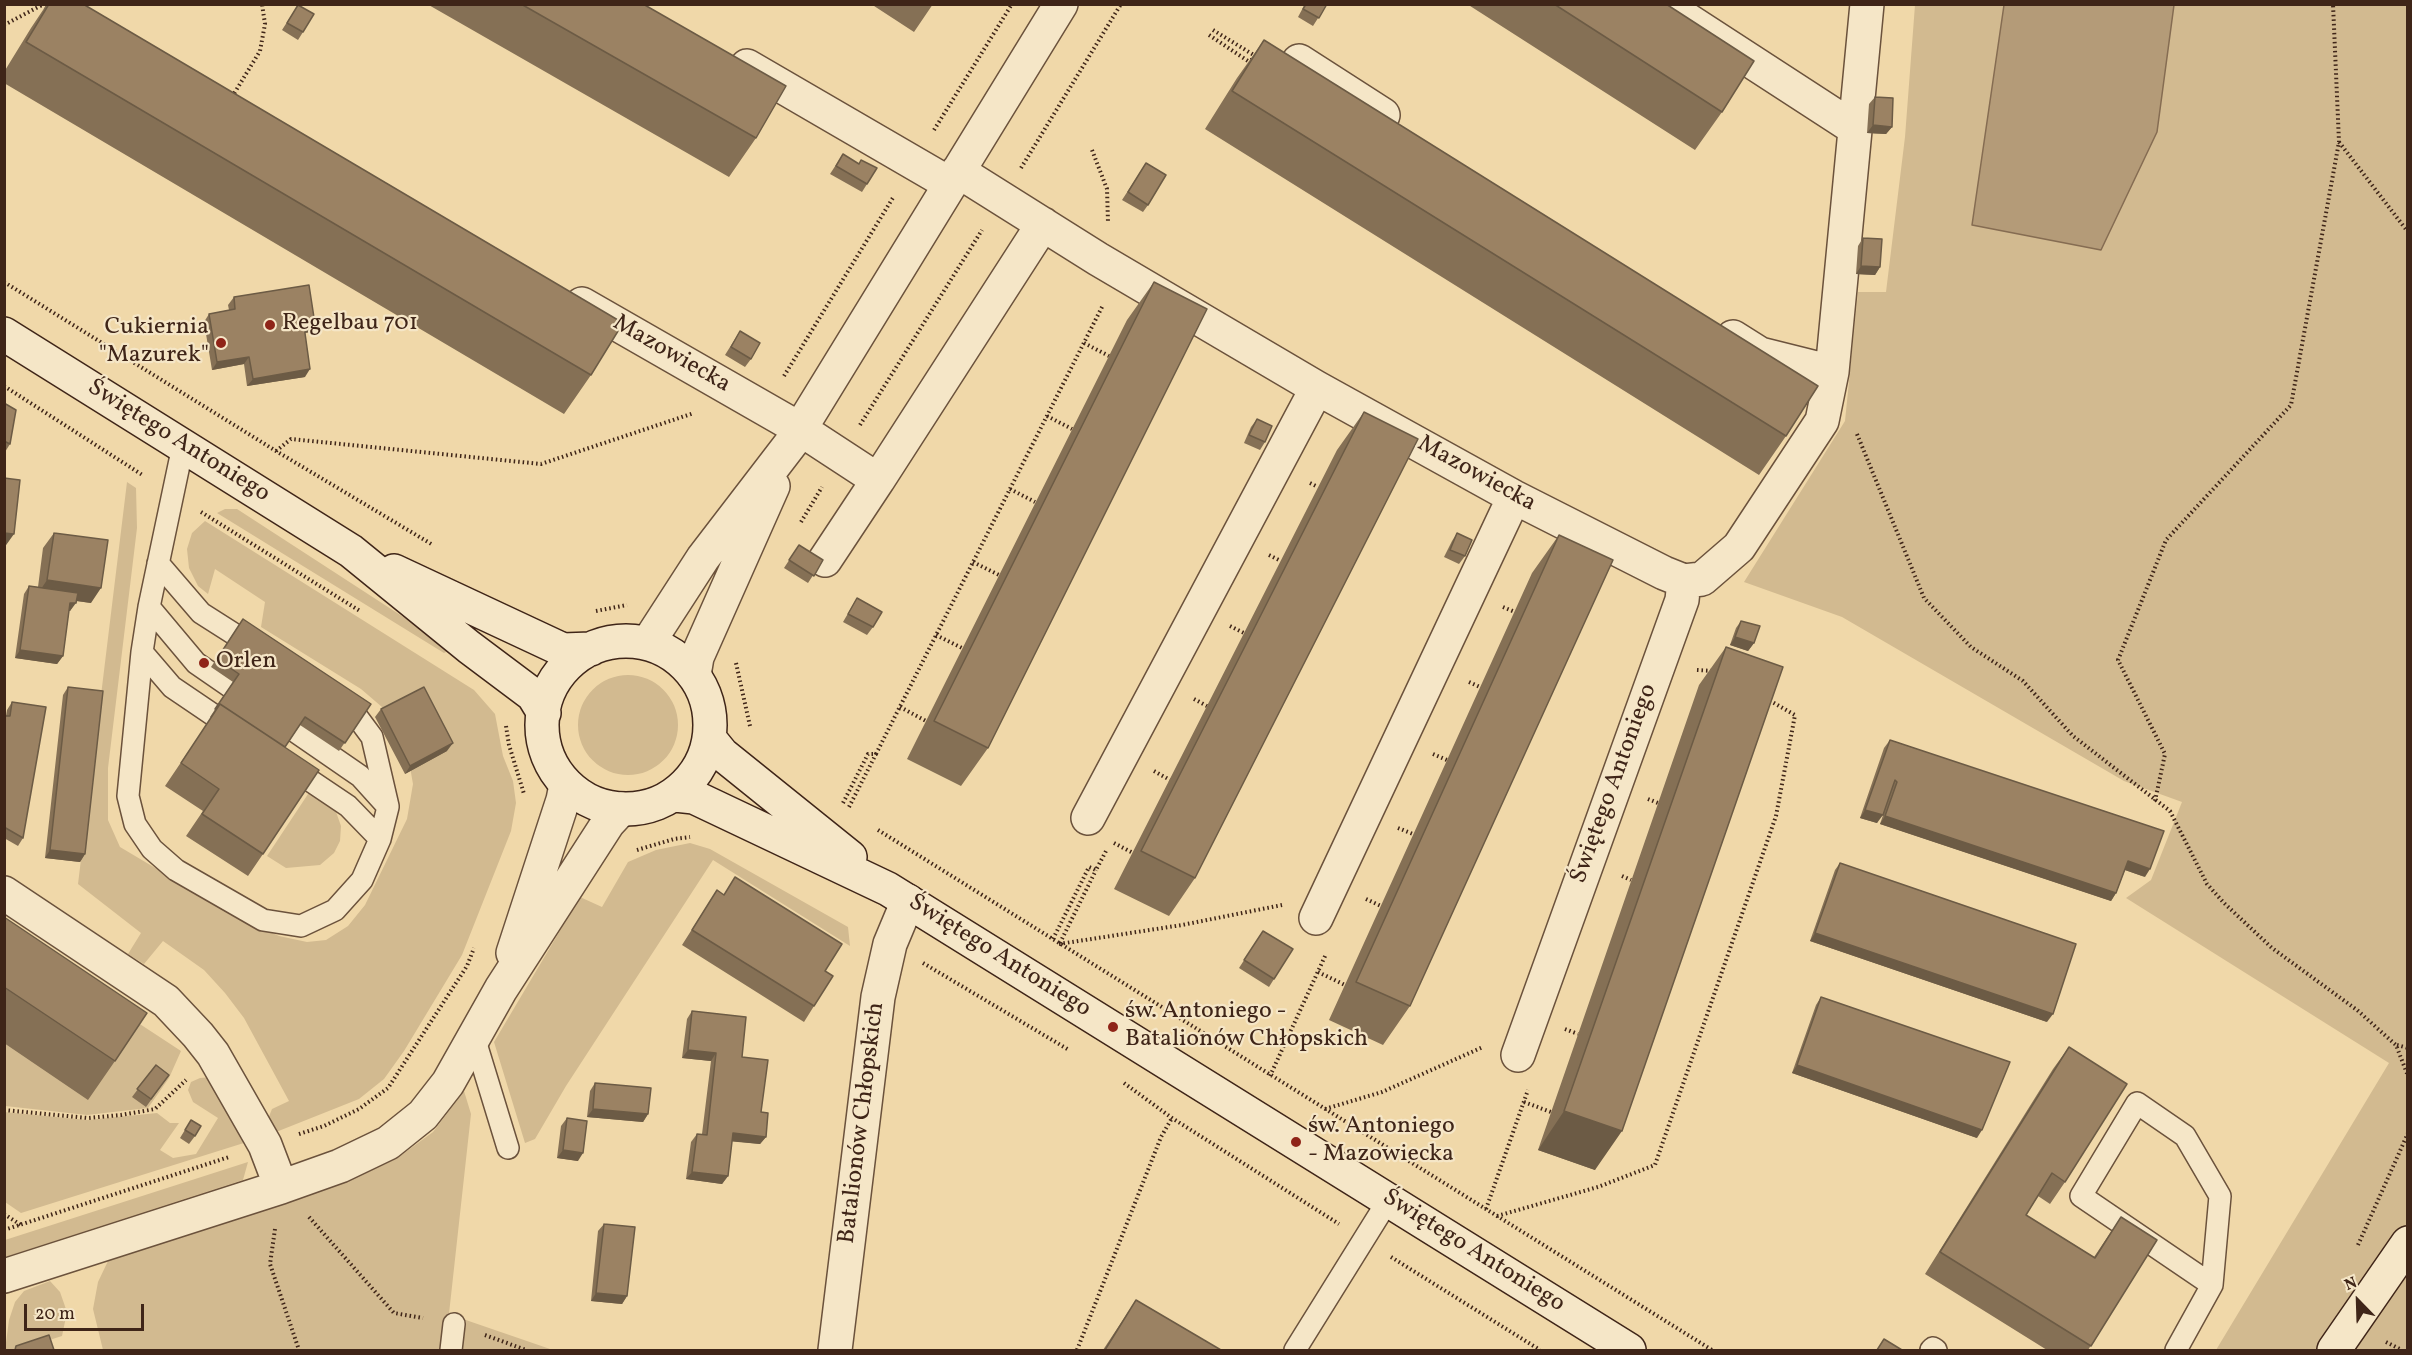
<!DOCTYPE html>
<html>
<head>
<meta charset="utf-8">
<style>
	body { margin:0 }
	#map { position:relative; width:2412px; height:1355px; overflow:hidden; background:#f0d8a9; font-family:Vollkorn,serif }
	canvas { display:block }
	.frame { position:absolute; inset:0; border:6px solid #3f2518; pointer-events:none }
	.north { position:absolute; left:2328px; top:1271px; width:60px; height:60px; -webkit-text-stroke:4px #f5e6c7; paint-order:stroke; rotate:337deg; font-size:16px; font-weight:700; line-height:24px; text-align:center; color:#3f2518 }
	.north::after { content:''; display:block; margin:auto; width:21px; height:27px; background:#3f2518; clip-path:polygon(50% 0,100% 100%,50% 72%,0 100%) }
	.scale { position:absolute; left:24px; top:1304px; width:120px; height:27px; box-sizing:border-box; border:3px solid #3f2518; border-top:0; padding-left:8px; font-size:18px; line-height:21px; white-space:nowrap; color:#3f2518; -webkit-text-stroke:4px #f5e6c7; paint-order:stroke }
</style>
</head>
<body>
<div id="map">
<canvas width="2412" height="1355"></canvas>
<div class="frame"></div>
<div class="north">N</div>
<div class="scale">20 m</div>
</div>
<script>
const ctx = document.querySelector('canvas').getContext('2d');
ctx.lineJoin = 'round';
function fill(path, color) {
  ctx.fillStyle = color;
  ctx.fill(path, 'evenodd');
}
function shape(rows) {
  const path = new Path2D();
  for (const r of rows) {
    if (r.length === 3) {
      path.moveTo(r[0] + r[2], r[1]);
      path.arc(r[0], r[1], r[2], 0, 2 * Math.PI);
      continue;
    }
    path.moveTo(r[0], r[1]);
    for (let i = 2; i < r.length; i += 2) path.lineTo(r[i], r[i + 1]);
  }
  return path;
}
function stroke(path, color, width, dash) {
  ctx.strokeStyle = color;
  ctx.lineWidth = width;
  ctx.lineCap = dash ? 'butt' : 'round';
  ctx.setLineDash(dash || []);
  ctx.stroke(path);
}
function label(font, color, halo, rows, align = 'center') {
  ctx.font = font + ' Vollkorn,serif';
  ctx.lineWidth = 4.5;
  ctx.setLineDash([]);
  ctx.textBaseline = 'middle';
  ctx.strokeStyle = halo;
  ctx.fillStyle = color;
  for (const [text, x, y, turn = 0] of rows) {
    ctx.save();
    ctx.translate(x, y);
    ctx.rotate((+turn || 0) * Math.PI / 180);
    ctx.textAlign = isNaN(turn) ? turn : align;
    if (halo) ctx.strokeText(text, 0, 0);
    ctx.fillText(text, 0, 0);
    ctx.restore();
  }
}
fill(shape([
	[1915,5,2407,5,2407,1350,2216,1350,2389,1063,2126,898,2151,880,2182,802,2124,781,1842,617,1744,582,1845,421,1858,292,1886,292,1905,137],
	[127,482,136,488,137,528,108,768,108,820,120,847,241,919,279,936,307,942,326,940,348,926,365,905,407,819,413,784,408,756,395,727,382,707,361,689,261,627,265,602,215,569,208,594,198,586,189,568,187,549,192,533,205,521,474,690,495,714,503,756,513,781,516,803,511,831,462,955,404,1051,384,1079,359,1099,271,1134,266,1124,272,1109,289,1101,244,1018,225,993,204,970,163,941,144,964,128,954,141,933,78,884],
	[225,509,237,509,408,620,448,651,444,653,217,513],
	[628,725,50],
	[312,788,335,809,341,826,340,841,334,853,320,865,286,868,267,856],
	[690,843,710,849,848,927,850,946,713,860,566,1086,535,1139,525,1143,494,1042,580,897,602,907,628,862,656,850],
	[4,935,181,1051,169,1078,148,1108,87,1115,5,1106],
	[212,1077,247,1142,21,1213,5,1202,4,1112,88,1120,157,1113,170,1123,179,1123,160,1150,173,1158,196,1154,218,1118,193,1102,188,1090,191,1082,200,1078],
	[464,1091,471,1114,445,1350,103,1350,93,1309,98,1282,108,1261,346,1182,396,1159,433,1132],
	[248,1162,243,1180,5,1257,5,1240],
	[50,1281,60,1292,67,1312,62,1336,18,1350,5,1350,9,1320,15,1302,24,1291],
	[460,1318,553,1350,460,1350]
]), '#d2ba90');
const water = shape([
	[2004,5,2174,5,2157,132,2101,250,1972,225,2004,5]
]);
fill(water, '#b49b78');
stroke(water, '#856c52', 1.5);
const lane = shape([
	[158,563,201,613,256,648],
	[149,607,196,663,360,776,388,807,380,839,362,880,335,910,301,926,263,920,176,870,152,849,135,824,128,796,142,652,149,607,183,446],
	[142,652,172,687,234,729],
	[342,701,349,706,372,737,388,806],
	[290,767,348,806,380,839],
	[474,1037,508,1148],
	[451,1350,454,1324],
	[1295,1350,1389,1199],
	[1931,1350,1933,1348,1936,1350],
	[2176,1350,2212,1285,2220,1196,2185,1136,2137,1103,2081,1196,2212,1285]
]);
const street = shape([
	[1663,4,1854,128],
	[1299,61,1383,115],
	[747,66,950,184],
	[958,171,1098,259,1317,388,1514,497,1664,573,1684,581,1702,579,1739,547,1822,421,1832,372,1867,4],
	[582,304,800,429,878,480,1043,224],
	[1733,337,1760,354,1832,372],
	[825,560,878,480],
	[648,643,703,558,792,442,1061,4],
	[694,675,697,657,773,486],
	[1088,818,1317,388],
	[4,893,166,1001,198,1035,213,1054,265,1145,281,1187],
	[1316,918,1514,497],
	[513,953,563,800,566,785],
	[1518,1055,1682,600,1684,581],
	[4,1276,281,1187,340,1166,388,1143,423,1115,448,1083,501,989,608,823,621,809],
	[835,1350,878,997,890,944,908,901]
]);
const secondary = shape([
	[4,334,351,551,469,647,533,695,544,713],
	[394,571,563,650,591,649],
	[626,725,84],
	[709,738,722,754,850,857],
	[675,795,694,797,888,889,1629,1350],
	[2334,1350,2408,1243]
]);
stroke(lane, '#6b523c', 24);
stroke(street, '#6b523c', 36);
stroke(secondary, '#3f2518', 36);
stroke(shape([
	[41,5,49,10],
	[4,25,42,5],
	[1213,30,1257,57],
	[1209,35,1248,61,1254,59],
	[232,97,260,51,265,24,262,4],
	[934,130,1012,4],
	[2339,142,2408,232],
	[1092,150,1107,189,1108,222],
	[1021,168,1121,4],
	[4,282,276,451,433,545],
	[1084,343,1109,356],
	[784,376,894,196],
	[4,386,144,476],
	[1047,416,1072,429],
	[860,425,982,230],
	[1857,434,1924,598,1971,647,2023,681,2073,736,2170,811,2207,884,2224,903,2272,948,2357,1010,2396,1045,2408,1076],
	[276,451,291,439,541,464,694,413],
	[1310,483,1318,487],
	[1010,489,1035,502],
	[201,512,360,611],
	[801,522,822,487],
	[1269,555,1281,561],
	[973,562,999,575],
	[1503,607,1515,612],
	[596,611,627,605],
	[1230,626,1244,633],
	[936,635,962,648],
	[736,663,750,726],
	[1697,670,1713,671],
	[1469,682,1480,687],
	[1194,699,1207,706],
	[900,707,926,721],
	[506,726,509,745,524,794],
	[1433,754,1447,760],
	[1154,771,1170,780],
	[1648,799,1658,803],
	[2155,801,2165,754,2118,660,2166,540,2291,405,2339,142,2333,4],
	[843,803,868,754,876,754,1103,305],
	[849,807,876,754],
	[1398,828,1413,834],
	[878,830,1712,1350],
	[1114,843,1133,853],
	[637,850,674,839,690,837],
	[1622,876,1631,880],
	[1366,899,1381,906],
	[1053,939,1089,867,1096,870,1106,851],
	[1060,943,1096,870],
	[1059,944,1182,925,1282,905],
	[923,963,1069,1050],
	[1318,972,1345,985],
	[1565,1029,1578,1034],
	[2397,1045,2408,1048],
	[1270,1076,1326,954],
	[1124,1083,1172,1118,1339,1224],
	[1524,1102,1551,1112],
	[1325,1109,1382,1092,1483,1047],
	[4,1110,88,1118,121,1115,155,1109,186,1080],
	[299,1134,324,1126,359,1109,388,1088,467,966,474,948],
	[1486,1209,1528,1090],
	[4,1214,21,1225],
	[1497,1216,1598,1187,1655,1165,1776,816,1795,715,1767,699],
	[309,1217,394,1313,423,1318],
	[275,1229,270,1264,299,1350],
	[4,1230,229,1157],
	[2358,1245,2408,1133],
	[1391,1257,1540,1350],
	[485,1335,526,1350],
	[2386,1342,2402,1350],
	[1077,1350,1161,1137,1172,1118]
]), '#3f2518', 4, [1.5, 3]);
stroke(lane, '#f5e6c7', 21);
stroke(street, '#f5e6c7', 33);
stroke(secondary, '#f5e6c7', 33);
fill(shape([
	[47,4,49,4,591,375,564,414,4,83,4,72,31,28],
	[427,4,643,4,756,138,729,177],
	[871,4,933,4,914,32],
	[1305,4,1327,4,1313,26,1298,17],
	[1467,4,1666,4,1722,112,1695,150],
	[298,5,303,32,298,40,282,30],
	[1264,40,1786,436,1759,475,1205,129,1237,78],
	[1875,97,1892,127,1886,134,1867,133,1869,104],
	[843,154,867,184,862,192,830,174],
	[1146,163,1148,205,1143,212,1122,200],
	[1863,238,1880,267,1875,275,1856,274,1858,246],
	[1154,282,988,748,961,786,907,759,1127,320],
	[234,297,310,332,305,333,305,377,247,386,244,364,212,370,204,322,209,314,229,310,228,305],
	[740,331,751,359,745,367,725,355],
	[4,403,10,444,5,452,4,452],
	[1364,412,1195,878,1169,916,1114,889,1337,450],
	[1257,419,1265,442,1260,450,1244,443,1251,427],
	[54,533,91,603,76,601,70,611,69,611,63,656,57,664,15,658,24,594,29,586,38,587,43,548],
	[1457,533,1465,556,1459,564,1444,557,1452,541],
	[1559,535,1410,1006,1383,1045,1329,1020,1532,573],
	[799,545,823,560,808,583,784,568],
	[857,598,873,627,867,635,843,622],
	[243,619,371,704,339,751,300,725,285,747,263,854,248,876,186,836,203,811,165,786,211,718,210,717,233,682,211,667],
	[1741,621,1754,643,1748,651,1730,645,1736,628],
	[1726,647,1595,1170,1538,1150,1699,685],
	[68,687,85,854,80,862,45,858,63,695],
	[12,702,23,838,18,846,4,838,4,716,6,716,7,710],
	[381,709,447,751,405,774,375,717],
	[1890,740,2145,877,2125,870,2116,893,2111,901,1880,824,1892,789,1877,823,1860,818,1884,748],
	[1840,863,2047,1022,1810,941,1835,870],
	[735,877,825,971,814,1006,804,1022,682,945,717,890,724,895],
	[4,917,115,1061,88,1100,4,1043],
	[1263,931,1274,979,1269,987,1239,968],
	[1821,997,1977,1138,1792,1073,1816,1005],
	[692,1011,742,1057,761,1112,766,1137,760,1144,732,1141,728,1176,722,1184,686,1179,691,1142,697,1134,702,1134,711,1061,682,1058,687,1019],
	[2069,1047,2065,1182,2050,1204,2038,1196,2026,1215,2094,1257,2121,1217,2157,1240,2088,1350,2047,1350,1925,1274,2053,1069],
	[156,1065,169,1075,146,1107,132,1097],
	[595,1083,648,1114,643,1122,587,1117,590,1091],
	[567,1118,578,1161,557,1158,561,1126],
	[191,1120,195,1136,189,1144,180,1138],
	[604,1224,627,1296,622,1304,591,1301,598,1231],
	[1136,1300,1221,1350,1103,1350]
]), '#857055');
fill(shape([
	[1873,125,1892,127,1886,134,1867,133],
	[1861,266,1880,267,1875,275,1856,274],
	[315,324,310,332,298,334,304,326],
	[249,357,244,364,212,370,217,362],
	[310,369,305,377,247,386,253,379],
	[4,533,14,534,4,548],
	[47,580,101,588,91,603,37,595],
	[70,603,76,603,70,611,64,610],
	[1735,637,1754,643,1748,651,1730,645],
	[20,650,63,656,57,664,15,658],
	[453,743,447,751,405,774,410,766],
	[1865,810,1883,815,1877,823,1860,818],
	[1885,816,2116,893,2111,901,1880,824],
	[50,850,85,854,80,862,45,858],
	[2128,861,2150,869,2145,877,2122,869],
	[1815,933,2053,1014,2047,1022,1810,941],
	[688,1050,716,1053,711,1061,682,1058],
	[1797,1065,1982,1130,1977,1138,1792,1073],
	[593,1109,648,1114,643,1122,587,1117],
	[1564,1111,1622,1131,1595,1170,1538,1150],
	[733,1133,766,1137,760,1144,727,1141],
	[563,1150,583,1153,578,1161,557,1158],
	[692,1172,728,1176,722,1184,686,1179],
	[596,1293,627,1296,622,1304,591,1301]
]), '#6c5b45');
const building = shape([
	[49,4,83,4,623,323,591,375,26,42,49,4],
	[521,4,643,4,786,86,756,138,521,4],
	[1306,4,1327,4,1319,18,1303,9,1306,4],
	[1554,4,1666,4,1754,61,1722,112,1554,4],
	[298,5,314,14,303,32,287,23,298,5],
	[1264,40,1818,386,1786,436,1232,91,1264,40],
	[1875,97,1893,98,1892,127,1873,125,1875,97],
	[843,154,859,164,861,160,877,168,867,184,836,166,843,154],
	[1146,163,1166,175,1148,205,1128,192,1146,163],
	[1863,238,1882,239,1880,267,1861,266,1863,238],
	[1154,282,1207,309,988,748,934,721,1154,282],
	[309,285,315,324,304,326,310,369,253,379,249,357,217,362,209,314,235,309,234,297,309,285],
	[740,331,760,343,751,359,731,347,740,331],
	[4,403,16,410,10,444,4,441,4,403],
	[1364,412,1418,439,1195,878,1141,851,1364,412],
	[1257,419,1272,426,1265,442,1249,435,1257,419],
	[4,478,20,480,14,534,4,533,4,478],
	[54,533,108,540,101,588,47,580,54,533],
	[1457,533,1472,540,1465,556,1450,550,1457,533],
	[1559,535,1613,560,1410,1006,1356,982,1559,535],
	[799,545,823,560,814,576,789,560,799,545],
	[29,586,78,593,76,603,70,603,63,656,20,650,29,586],
	[857,598,882,612,873,627,848,614,857,598],
	[243,619,371,704,345,743,305,717,285,747,220,704,216,710,215,709,239,674,217,659,243,619],
	[1741,621,1760,626,1754,643,1735,637,1741,621],
	[1726,647,1783,667,1622,1131,1564,1111,1726,647],
	[68,687,103,691,85,854,50,850,68,687],
	[424,687,453,743,410,766,381,709,424,687],
	[12,702,46,707,23,838,4,827,4,716,10,716,12,702],
	[220,704,319,770,263,854,202,814,219,789,181,763,220,704],
	[1890,740,2164,831,2150,869,2128,861,2116,893,1885,816,1897,782,1895,780,1883,815,1865,810,1890,740],
	[1840,863,2076,944,2053,1014,1815,933,1840,863],
	[735,877,842,944,825,971,833,976,814,1006,692,930,717,890,724,895,735,877],
	[4,917,147,1013,115,1061,4,987,4,917],
	[1263,931,1293,949,1274,979,1244,960,1263,931],
	[1821,997,2010,1062,1982,1130,1797,1065,1821,997],
	[692,1011,746,1017,742,1057,768,1060,761,1112,768,1113,766,1137,733,1133,728,1176,692,1172,697,1134,707,1135,716,1053,688,1050,692,1011],
	[2069,1047,2127,1084,2065,1182,2052,1173,2026,1215,2095,1258,2121,1217,2157,1240,2091,1346,1940,1252,2069,1047],
	[156,1065,169,1075,151,1099,137,1089,156,1065],
	[595,1083,651,1088,648,1114,593,1109,595,1083],
	[567,1118,587,1121,583,1153,563,1150,567,1118],
	[191,1120,201,1126,195,1136,185,1130,191,1120],
	[604,1224,635,1227,627,1296,596,1293,604,1224],
	[1136,1300,1221,1350,1105,1350,1136,1300],
	[49,1335,54,1350,15,1350,16,1346,49,1335],
	[1884,1339,1902,1350,1877,1350,1884,1339]
]);
fill(building, '#9b8263');
stroke(building, '#6c5b45', 1.5);
for (const [x, y, r, color] of [
	[270,325,6,"#8f2418"],
	[221,343,6,"#8f2418"],
	[204,663,6,"#8f2418"],
	[1113,1027,6,"#8f2418"],
	[1296,1142,6,"#8f2418"]
]) {
  const dot = new Path2D();
  dot.arc(x, y, r, 0, 2 * Math.PI);
  ctx.fillStyle = color;
  ctx.fill(dot);
  stroke(dot, '#f5e6c7', 2);
}
label('24px', '#3f2518', '#f5e6c7', [
	["Regelbau 701",282,325],
	["Cukiernia",209,329,"right"],
	["\"Mazurek\"",209,357,"right"],
	["Orlen",216,663],
	["św. Antoniego -",1125,1013],
	["Batalionów Chłopskich",1125,1041],
	["św. Antoniego",1308,1128],
	["- Mazowiecka",1308,1156]
], 'left');
label('24px', '#3f2518', '#f5e6c7', [
	["Mazowiecka",671,355,30],
	["Świętego Antoniego",178,442,32],
	["Mazowiecka",1476,475,29],
	["Świętego Antoniego",1615,784,-70],
	["Świętego Antoniego",999,957,32],
	["Batalionów Chłopskich",863,1123,-83],
	["Świętego Antoniego",1473,1252,32]
]);
</script>
</body>
</html>
